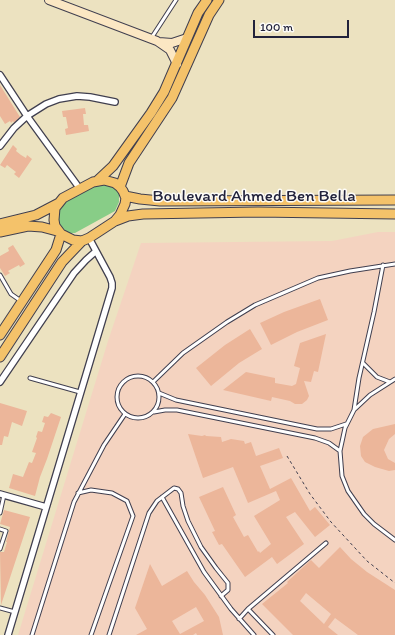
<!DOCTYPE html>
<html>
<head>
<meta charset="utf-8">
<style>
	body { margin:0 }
	#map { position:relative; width:395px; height:635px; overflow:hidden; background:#ece2c0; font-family:Itim,sans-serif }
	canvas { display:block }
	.scale { position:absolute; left:253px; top:20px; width:96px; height:18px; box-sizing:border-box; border:2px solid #22223b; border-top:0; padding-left:5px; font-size:12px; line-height:14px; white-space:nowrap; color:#22223b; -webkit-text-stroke:3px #fdfcf7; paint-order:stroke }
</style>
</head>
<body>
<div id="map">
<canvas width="395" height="635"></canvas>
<div class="scale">100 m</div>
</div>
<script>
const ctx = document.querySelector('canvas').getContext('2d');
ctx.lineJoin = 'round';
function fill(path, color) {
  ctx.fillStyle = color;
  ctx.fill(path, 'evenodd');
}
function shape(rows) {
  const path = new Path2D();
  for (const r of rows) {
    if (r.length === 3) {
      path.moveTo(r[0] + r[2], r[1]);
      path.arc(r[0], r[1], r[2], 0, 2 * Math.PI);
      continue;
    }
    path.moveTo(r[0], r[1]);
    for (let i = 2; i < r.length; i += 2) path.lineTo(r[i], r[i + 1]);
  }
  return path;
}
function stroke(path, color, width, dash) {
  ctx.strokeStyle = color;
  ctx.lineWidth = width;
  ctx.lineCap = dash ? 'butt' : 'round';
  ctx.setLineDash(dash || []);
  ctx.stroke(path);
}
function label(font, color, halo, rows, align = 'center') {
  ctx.font = font + ' Itim,sans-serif';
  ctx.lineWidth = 3;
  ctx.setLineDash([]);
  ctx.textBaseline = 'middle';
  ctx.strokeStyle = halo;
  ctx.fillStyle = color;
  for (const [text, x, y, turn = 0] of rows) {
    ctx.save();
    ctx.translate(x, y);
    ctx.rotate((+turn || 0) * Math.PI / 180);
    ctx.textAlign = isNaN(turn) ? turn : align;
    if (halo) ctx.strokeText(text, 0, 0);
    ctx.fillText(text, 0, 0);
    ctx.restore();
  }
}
fill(shape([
	[378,232,395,232,395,635,18,635,108,341,141,243,332,241]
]), '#f4d3c0');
fill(shape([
	[99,182,114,186,119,193,119,202,115,211,75,233,69,233,60,227,58,223,59,209,61,206,76,195]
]), '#88cd87');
fill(shape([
	[0,85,20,117,14,123,13,121,11,123,10,121,5,124,0,116],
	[85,108,86,114,83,114,84,125,88,125,89,131,66,135,65,129,68,128,66,117,63,117,62,111],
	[13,145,17,149,16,151,21,155,26,158,27,155,32,159,19,178,14,174,16,172,7,165,5,168,0,165],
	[13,245,25,264,20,267,19,265,8,271,10,273,5,276,0,268,0,256,9,251,8,248],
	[320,299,328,320,297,332,271,345,260,323,284,312],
	[250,329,262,349,239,363,211,386,196,368,225,345],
	[326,334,318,372,314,371,311,382,304,381,309,396,307,400,302,404,295,404,290,401,272,397,271,401,223,390,246,372,275,378,275,383,292,386,296,384,300,368,294,366,300,343],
	[0,403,27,411,22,426,12,422,8,437,4,436,2,445,0,445],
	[51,413,61,417,47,459,40,477,35,496,9,488,13,474,23,477,29,462,32,463,36,453,32,452,37,438,36,437,38,431,42,432,45,423,42,422,44,416,48,417],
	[395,424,395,434,389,439,384,450,388,459,395,463,395,470,389,471,375,467,365,462,361,456,360,446,363,437,373,429],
	[188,434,202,436,205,435,206,436,221,437,222,442,231,439,244,441,245,444,251,442,256,456,279,448,283,458,260,466,270,489,291,478,310,511,315,507,330,525,315,537,295,512,286,517,304,544,277,564,272,557,245,577,222,544,219,545,212,532,215,531,199,497,223,487,236,515,233,517,244,537,248,535,258,552,259,551,260,553,271,544,254,516,280,500,276,491,248,503,233,467,203,478],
	[4,510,30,517,1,605,0,552,4,552,7,542,6,542,10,527,0,524],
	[340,547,351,559,367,572,395,590,395,635,358,635,335,618,328,627,338,635,293,635,262,604,288,583,287,582,311,560,319,568],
	[306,593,331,614,324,624,300,601],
	[150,564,162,586,187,571,194,582,205,595,219,617,223,635,197,635,196,633,193,635,136,635,147,629,135,608],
	[196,607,204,621,180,634,172,621]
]), '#ecb69a');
const lane = shape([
	[152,37,176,0],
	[0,275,11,294,21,301],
	[363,363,377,377,390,382],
	[138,397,21],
	[30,378,80,392],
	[395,379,370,395,354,410,345,428,340,451,342,476,348,491,364,514,374,524,395,540],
	[153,382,183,353,227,322,255,305,318,278,350,271,395,264],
	[159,393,176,400,317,429,331,429,346,424],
	[354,410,359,378,374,312,383,265],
	[154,412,165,410,177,410,315,438,329,443,340,451],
	[78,493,91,490,112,493,127,501,133,516,91,635],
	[162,497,204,572,231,609,254,635],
	[0,513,4,495],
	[0,529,6,531,0,549],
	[0,608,15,612],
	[248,609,273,635],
	[239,619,248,609,326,543],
	[32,635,74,502,104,445,125,414],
	[109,635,149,513,157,501,174,488,178,489,181,493,183,506,188,521,201,547,216,568,228,583,228,590,221,596]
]);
const street = shape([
	[0,75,27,116,80,189],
	[0,146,14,128,27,116,46,104,59,99,77,96,90,97,115,102],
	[0,382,74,273,86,260,95,252],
	[0,494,46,507],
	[8,635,112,288,112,283,110,277,89,238]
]);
const secondary = shape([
	[49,0,157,41,170,50,177,64],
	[159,42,172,43,187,38]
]);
const primary = shape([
	[104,180,115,183,120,187,123,191,126,198,125,204,120,215,115,221,89,238,82,241,73,240,61,234,55,226,54,220,55,208,63,198,93,182,104,180],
	[97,181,113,166,151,113,164,92,198,13,207,0],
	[120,187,129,163,172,98,209,15,219,0],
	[125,196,140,199,160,201,395,200],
	[115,221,128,216,143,214,258,212,395,214],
	[0,224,36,215,59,203],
	[0,232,28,226,42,227,57,231],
	[0,335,56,250,61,234],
	[0,357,62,262,82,241]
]);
stroke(lane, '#403f4f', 5);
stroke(street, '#403f4f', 8);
stroke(secondary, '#403f4f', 10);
stroke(primary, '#403f4f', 11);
stroke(shape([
	[287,456,310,494,331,522,367,561,395,583]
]), '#403f4f', 1, [3, 3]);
stroke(lane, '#fff', 3);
stroke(street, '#fff', 5.5);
stroke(secondary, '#fbe7c3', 8);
stroke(primary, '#f4c26a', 9);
label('17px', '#22223b', '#fdfcf7', [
	["Boulevard Ahmed Ben Bella",254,197]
]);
</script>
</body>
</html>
